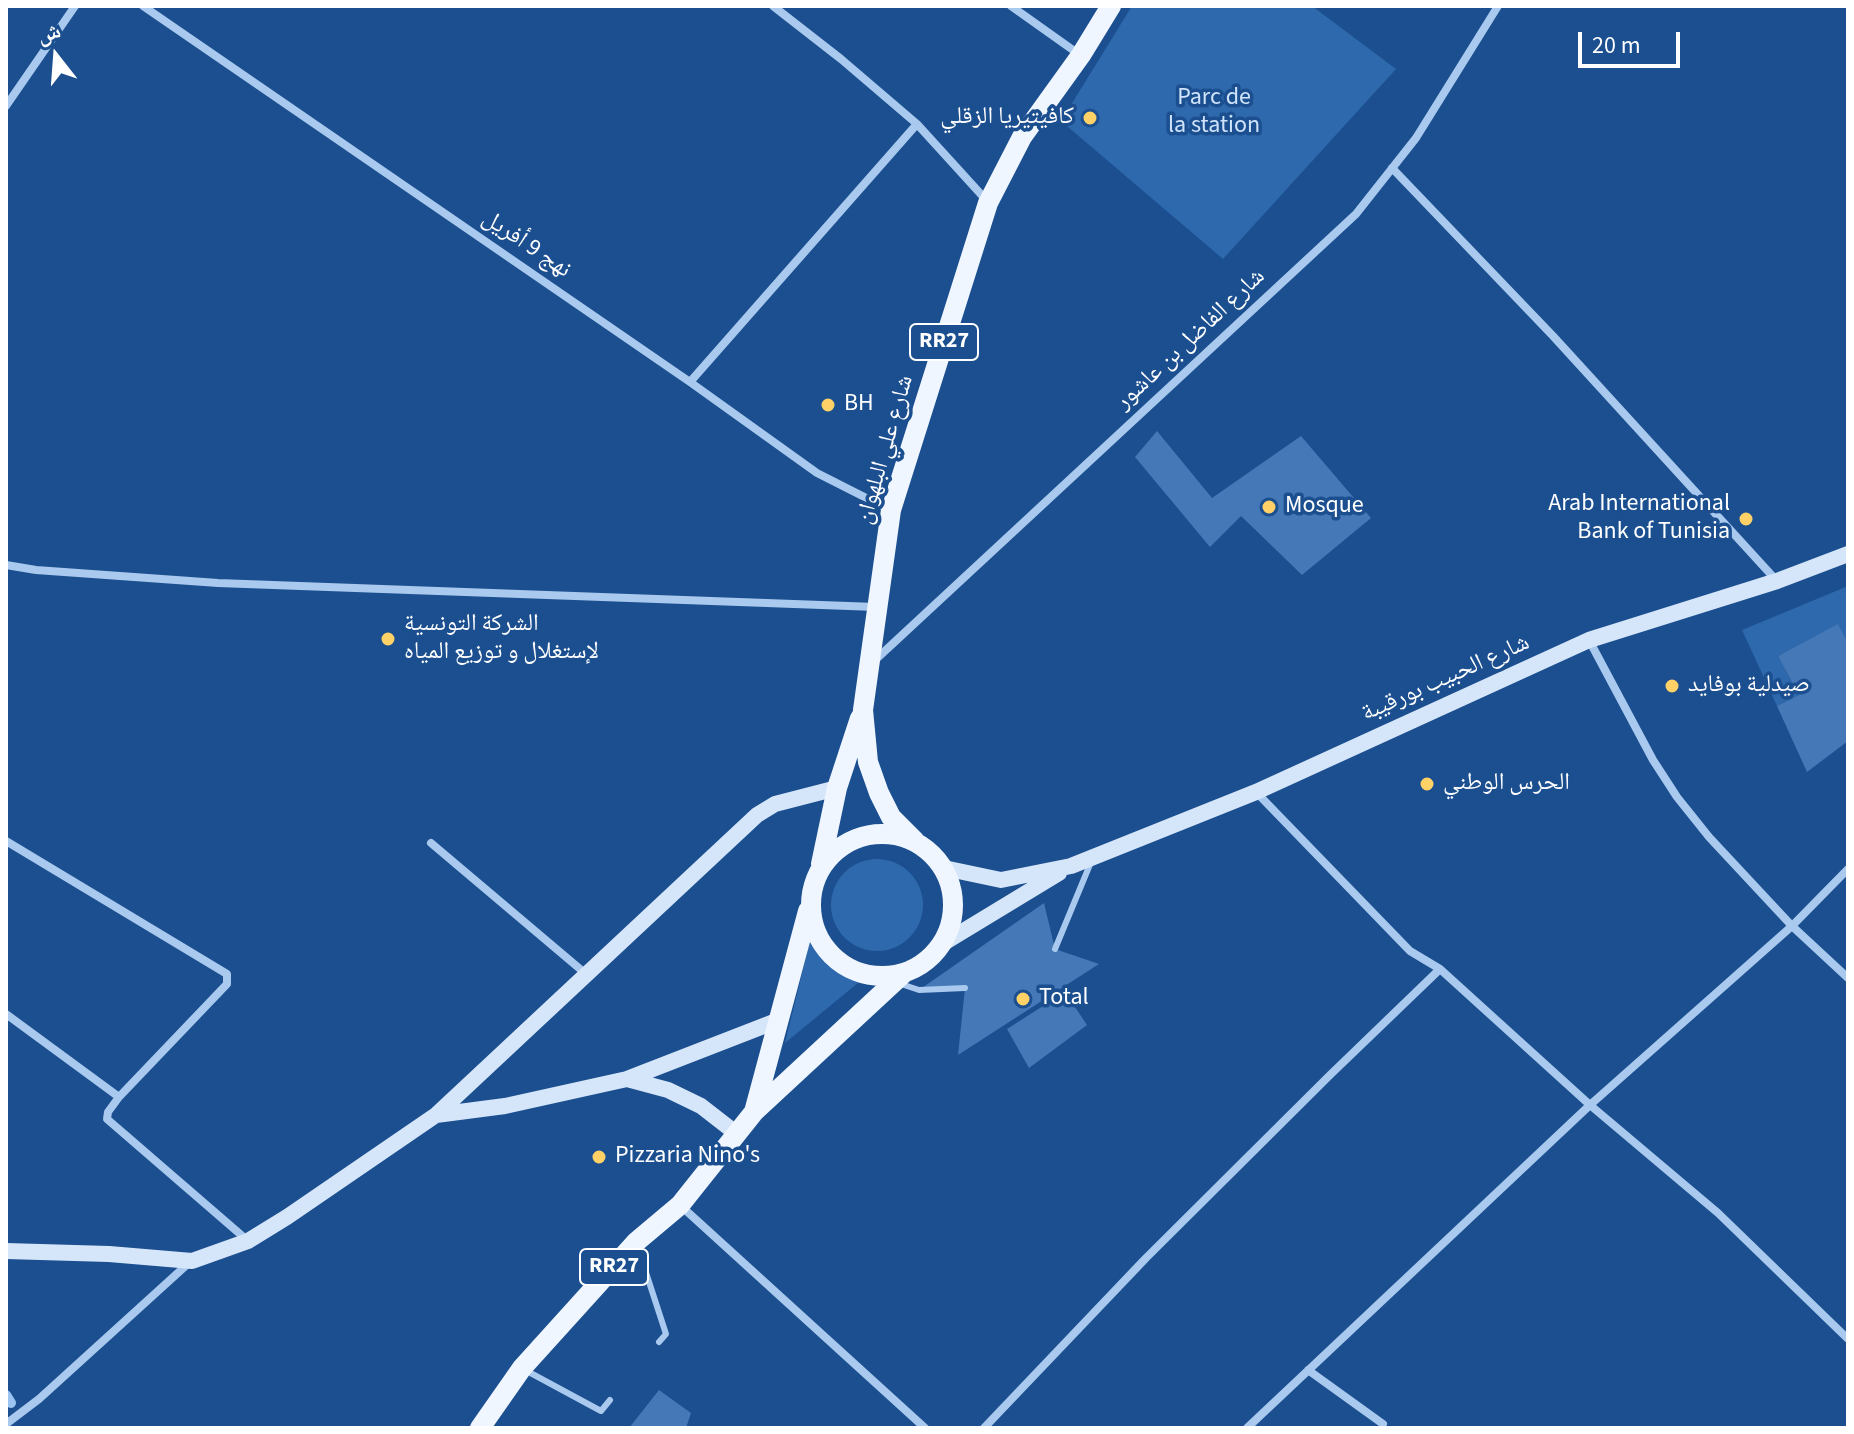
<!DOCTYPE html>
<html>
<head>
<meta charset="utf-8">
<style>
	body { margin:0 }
	#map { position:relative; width:1854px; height:1434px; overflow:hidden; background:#1b4f8f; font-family:"Source Sans 3","Noto Naskh Arabic",sans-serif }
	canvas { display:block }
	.frame { position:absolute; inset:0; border:8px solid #fff; pointer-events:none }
	.north { position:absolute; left:16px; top:16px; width:80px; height:80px; -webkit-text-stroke:6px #1b4f8f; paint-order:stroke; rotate:343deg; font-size:22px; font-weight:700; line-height:32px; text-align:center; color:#fff }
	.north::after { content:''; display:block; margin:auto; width:28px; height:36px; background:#fff; clip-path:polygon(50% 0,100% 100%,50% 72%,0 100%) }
	.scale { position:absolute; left:1578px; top:32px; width:102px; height:36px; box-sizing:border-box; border:4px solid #fff; border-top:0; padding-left:10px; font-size:24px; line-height:28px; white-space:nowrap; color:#fff; -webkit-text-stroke:6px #1b4f8f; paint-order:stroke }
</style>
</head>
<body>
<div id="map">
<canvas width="1854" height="1434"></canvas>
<div class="frame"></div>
<div class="north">ش</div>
<div class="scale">20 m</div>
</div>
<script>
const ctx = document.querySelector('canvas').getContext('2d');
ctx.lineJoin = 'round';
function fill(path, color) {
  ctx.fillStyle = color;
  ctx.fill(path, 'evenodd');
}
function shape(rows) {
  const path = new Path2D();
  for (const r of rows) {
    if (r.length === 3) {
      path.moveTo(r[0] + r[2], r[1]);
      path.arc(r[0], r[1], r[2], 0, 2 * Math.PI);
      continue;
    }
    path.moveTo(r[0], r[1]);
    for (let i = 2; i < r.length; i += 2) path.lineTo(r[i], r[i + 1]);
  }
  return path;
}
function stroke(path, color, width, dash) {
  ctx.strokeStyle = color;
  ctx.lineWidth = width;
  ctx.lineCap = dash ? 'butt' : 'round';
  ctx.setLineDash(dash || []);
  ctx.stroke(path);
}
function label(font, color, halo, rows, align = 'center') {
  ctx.font = font + ' "Source Sans 3","Noto Naskh Arabic",sans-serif';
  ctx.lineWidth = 7;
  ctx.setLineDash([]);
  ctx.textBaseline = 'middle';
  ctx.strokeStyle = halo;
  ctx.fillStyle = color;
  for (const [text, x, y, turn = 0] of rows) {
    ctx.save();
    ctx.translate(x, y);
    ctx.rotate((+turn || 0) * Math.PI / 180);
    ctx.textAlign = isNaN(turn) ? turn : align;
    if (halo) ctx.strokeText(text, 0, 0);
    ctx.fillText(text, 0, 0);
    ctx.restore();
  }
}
fill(shape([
	[1132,6,1312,6,1396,69,1223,259,1061,121],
	[1848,586,1848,643,1838,625,1778,656,1799,695,1777,706,1742,630],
	[877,905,46],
	[810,941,864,978,785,1043]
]), '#2e69ad');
stroke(shape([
	[6,1395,11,1403]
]), '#9cc4f0', 10);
fill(shape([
	[1157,431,1212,498,1301,436,1371,518,1302,575,1241,516,1210,547,1135,457],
	[1838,624,1848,643,1848,741,1807,772,1777,706,1799,695,1778,656],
	[1044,903,1055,949,1099,964,958,1055,965,988,919,990],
	[1065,992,1087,1025,1029,1068,1007,1029],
	[659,1390,691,1413,686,1428,629,1428]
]), '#4478b7');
stroke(shape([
	[1055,949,1091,862],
	[898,983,919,990,965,988],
	[637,1245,666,1334,659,1342],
	[525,1370,601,1411,610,1400]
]), '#a9c9ee', 6);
stroke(shape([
	[143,6,690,382,817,473,890,510],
	[773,6,841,59,917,124,988,202],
	[1011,6,1080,55],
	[6,106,75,6],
	[1392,168,1553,336,1776,580],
	[690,382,917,124],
	[6,565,36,570,218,583,876,607],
	[1589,640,1653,760,1677,797,1709,837,1792,926,1848,978],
	[873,662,1356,214,1416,138,1498,6],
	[1256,792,1410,951,1440,969,1590,1105,1718,1213,1848,1339],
	[6,841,227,974,227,984,119,1097,108,1112,107,1119,247,1240],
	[431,843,586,974],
	[6,1014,119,1097],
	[681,1206,925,1428],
	[1308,1370,1383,1424],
	[6,1424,39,1399,191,1261],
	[984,1428,1146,1258,1330,1075,1440,969],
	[1247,1428,1590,1105,1792,926,1848,869]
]), '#a9c9ee', 8);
stroke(shape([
	[944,868,1001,880,1071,866,1256,792,1589,640,1777,581,1848,554],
	[942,944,1059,873],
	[627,1079,668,1090,701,1106,737,1134],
	[436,1115,505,1106,627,1079,779,1020],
	[6,1251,109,1254,192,1261,248,1241,287,1217,436,1115,757,815,775,804,837,788]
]), '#d6e6fa', 16);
stroke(shape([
	[882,905,71],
	[915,841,891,817,879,793,868,762,863,710,891,510,988,203,1022,137,1081,55,1111,6],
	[821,864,837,788,860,718],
	[754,1112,808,911],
	[480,1428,522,1368,636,1242,680,1205,754,1112,904,973]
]), '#f0f6ff', 20);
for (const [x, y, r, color] of [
	[1090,118,8,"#ffd166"],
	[828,405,8,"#ffd166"],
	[1269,507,8,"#ffd166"],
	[1746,519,8,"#ffd166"],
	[388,639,8,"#ffd166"],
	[1672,686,8,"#ffd166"],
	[1427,784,8,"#ffd166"],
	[1023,999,8,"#ffd166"],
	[599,1157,8,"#ffd166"]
]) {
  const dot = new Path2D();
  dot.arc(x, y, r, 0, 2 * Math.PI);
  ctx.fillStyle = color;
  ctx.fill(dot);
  stroke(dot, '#1b4f8f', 3);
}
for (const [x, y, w] of [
	[944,342,68],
	[614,1267,68]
]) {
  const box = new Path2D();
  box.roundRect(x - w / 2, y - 18, w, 36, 6);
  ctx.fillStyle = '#1b4f8f';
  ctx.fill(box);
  stroke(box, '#fff', 2);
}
label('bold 22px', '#fff', null, [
	["RR27",944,342],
	["RR27",614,1267]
]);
label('24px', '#cfe3fa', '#1b4f8f', [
	["Parc de",1214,99],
	["la station",1214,127]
]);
label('24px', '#fff', '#1b4f8f', [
	["كافيتيريا الزقلي",1074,118,"right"],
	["BH",844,405],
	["Arab International",1730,505,"right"],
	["Bank of Tunisia",1730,533,"right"],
	["Mosque",1285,507],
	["الشركة التونسية",404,625],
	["لإستغلال و توزيع المياه",404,653],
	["صيدلية بوفايد",1688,686],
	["الحرس الوطني",1443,784],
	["Total",1039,999],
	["Pizzaria Nino's",615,1157]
], 'left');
label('24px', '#fff', '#1b4f8f', [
	["نهج 9 أفريل",526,245,34],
	["شارع الفاضل بن عاشور",1191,340,-43],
	["شارع علي البلهوان",886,450,-74],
	["شارع الحبيب بورقيبة",1446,679,-24]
]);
</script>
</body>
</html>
